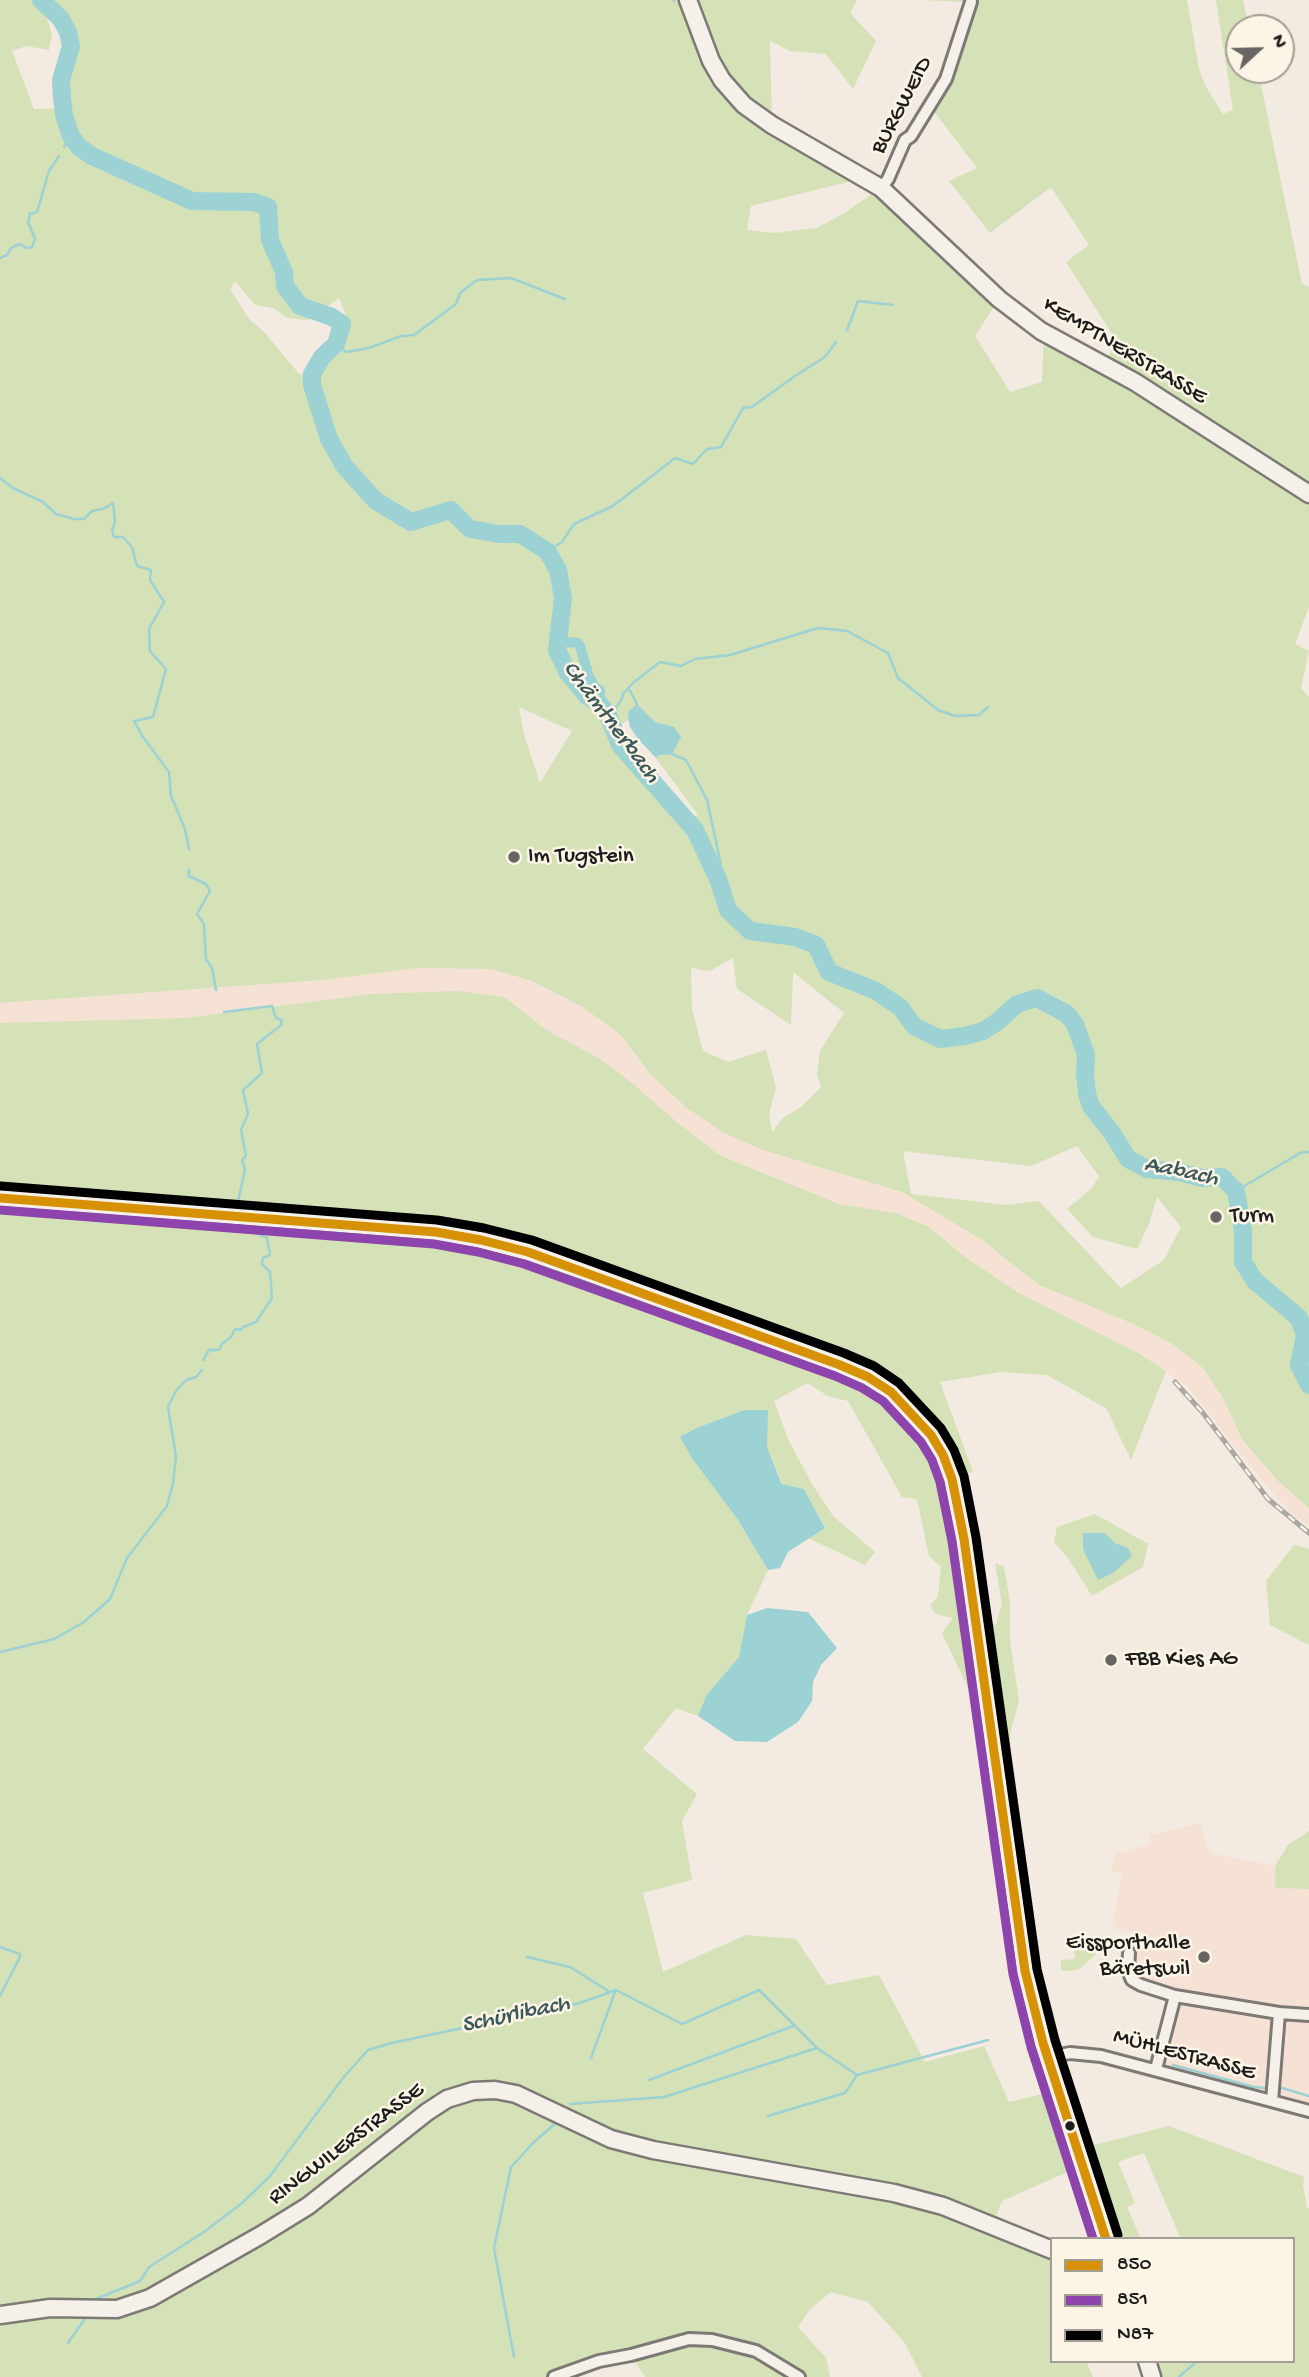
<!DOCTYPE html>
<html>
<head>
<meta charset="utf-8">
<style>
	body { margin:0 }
	#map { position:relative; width:1309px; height:2377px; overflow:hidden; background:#f3eae1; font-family:"Gochi Hand",sans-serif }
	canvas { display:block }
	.legend { position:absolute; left:1050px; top:2237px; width:245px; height:126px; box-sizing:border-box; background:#fcf5e5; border:2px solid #a29e95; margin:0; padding:9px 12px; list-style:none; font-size:21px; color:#1c1c1c }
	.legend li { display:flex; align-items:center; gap:14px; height:35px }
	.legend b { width:35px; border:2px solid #a29e95 }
	.north { position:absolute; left:1225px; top:14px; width:70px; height:70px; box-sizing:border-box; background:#fcf5e5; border:2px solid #a29e95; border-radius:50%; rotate:68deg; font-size:19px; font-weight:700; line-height:28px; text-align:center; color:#1c1c1c }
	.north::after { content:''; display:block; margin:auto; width:24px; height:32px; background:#676461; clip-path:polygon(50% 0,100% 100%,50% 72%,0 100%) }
</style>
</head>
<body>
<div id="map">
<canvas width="1309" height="2377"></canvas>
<ul class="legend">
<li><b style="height:9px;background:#d69104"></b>850</li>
<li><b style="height:9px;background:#8e44ad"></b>851</li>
<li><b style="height:9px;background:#000"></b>N87</li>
</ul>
<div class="north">N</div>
</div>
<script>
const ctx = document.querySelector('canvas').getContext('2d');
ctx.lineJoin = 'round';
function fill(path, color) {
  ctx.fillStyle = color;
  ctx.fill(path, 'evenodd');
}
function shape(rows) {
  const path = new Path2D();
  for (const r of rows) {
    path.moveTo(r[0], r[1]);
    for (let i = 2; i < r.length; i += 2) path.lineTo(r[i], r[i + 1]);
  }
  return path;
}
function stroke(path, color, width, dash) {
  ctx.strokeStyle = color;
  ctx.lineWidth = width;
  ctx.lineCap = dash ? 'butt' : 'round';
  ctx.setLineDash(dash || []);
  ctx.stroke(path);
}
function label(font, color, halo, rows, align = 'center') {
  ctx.font = font + ' "Gochi Hand",sans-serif';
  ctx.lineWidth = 5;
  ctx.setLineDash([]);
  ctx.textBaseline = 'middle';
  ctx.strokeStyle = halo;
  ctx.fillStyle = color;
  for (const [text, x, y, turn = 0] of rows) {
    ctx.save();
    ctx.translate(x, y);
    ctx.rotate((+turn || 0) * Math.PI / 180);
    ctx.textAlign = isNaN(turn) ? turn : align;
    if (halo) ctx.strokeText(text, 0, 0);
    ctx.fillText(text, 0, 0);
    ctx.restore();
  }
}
fill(shape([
	[416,968,491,969,532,981,581,1006,621,1035,649,1074,763,1150,902,1192,982,1240,1039,1285,1136,1325,1174,1345,1203,1368,1224,1400,1242,1439,1277,1480,1309,1508,1309,1526,1291,1513,1257,1475,1187,1386,1138,1353,1019,1293,968,1259,929,1227,896,1213,840,1204,719,1155,677,1122,625,1077,599,1058,548,1031,504,997,371,994,186,1018,0,1023,0,1003,323,980],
	[1200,1823,1210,1853,1275,1866,1275,1888,1309,1889,1309,2111,1156,2069,1175,1996,1132,1980,1129,1953,1132,1933,1112,1928,1122,1875,1111,1871,1115,1854,1150,1844,1149,1835]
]), '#f6e2d5');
fill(shape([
	[0,0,48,0,43,7,52,34,49,50,26,46,12,51,34,109,67,108,73,28,52,0,857,0,850,13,876,41,853,89,826,54,790,51,770,41,772,125,864,178,751,206,747,230,775,233,816,228,843,214,881,188,999,299,975,336,1010,392,1042,382,1044,333,1105,365,1116,340,1066,262,1089,245,1051,187,990,233,949,181,977,168,930,106,946,78,970,2,920,0,1187,0,1199,69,1206,87,1223,114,1233,110,1216,0,1243,0,1249,28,1239,28,1239,70,1258,70,1302,284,1309,287,1309,607,1295,644,1309,651,1301,688,1309,697,1309,1508,1277,1480,1242,1439,1224,1400,1203,1368,1174,1345,1136,1325,1039,1285,982,1240,902,1192,763,1150,724,1133,687,1108,649,1073,621,1035,581,1006,532,981,491,969,416,968,323,980,0,1003],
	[235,281,255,305,273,308,288,318,308,320,339,298,345,312,343,348,315,373,300,375,264,332,249,319,230,289],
	[519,707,572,731,540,783,524,735],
	[642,709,655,722,660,755,656,758,698,815,687,820,625,755,613,731],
	[733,958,737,989,791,1025,793,972,844,1013,820,1051,817,1074,821,1087,801,1107,783,1118,772,1132,769,1114,776,1088,766,1050,728,1062,703,1051,692,1009,691,968,710,971],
	[1077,1146,1099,1176,1092,1188,1067,1209,1093,1237,1137,1249,1149,1224,1157,1197,1181,1227,1164,1260,1121,1288,1039,1201,1007,1205,911,1194,903,1151,1031,1166],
	[457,991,504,997,548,1031,599,1058,625,1077,677,1122,719,1155,839,1204,896,1213,929,1227,968,1259,1019,1293,1138,1353,1166,1371,1131,1460,1106,1408,1047,1375,1000,1372,940,1382,973,1472,963,1474,948,1442,921,1405,914,1415,840,1365,827,1370,858,1384,884,1400,901,1415,931,1461,939,1482,955,1563,993,1813,990,1813,969,1690,942,1633,953,1618,936,1614,930,1605,938,1597,941,1567,929,1556,917,1499,902,1497,848,1401,828,1396,807,1383,774,1401,788,1439,812,1484,833,1516,875,1552,865,1565,808,1538,825,1527,804,1489,783,1484,767,1447,744,1410,694,1429,680,1437,691,1457,738,1520,768,1570,747,1615,739,1657,706,1696,698,1716,676,1708,643,1749,697,1794,682,1821,692,1880,643,1893,663,1972,746,1935,796,1939,827,1985,879,1975,925,2062,984,2046,1009,2102,1058,2090,1082,2148,1169,2126,1304,2177,1303,2186,1307,2208,1309,2208,1309,2377,1152,2377,1147,2361,1293,2361,1293,2239,1181,2239,1144,2153,1118,2162,1135,2203,1127,2207,1141,2239,1106,2239,1081,2166,1002,2201,992,2226,1052,2250,1052,2361,1086,2361,1093,2377,922,2377,905,2343,868,2302,831,2292,810,2309,798,2327,826,2358,830,2377,645,2377,631,2355,567,2377,0,2377,0,1023,186,1018,371,994],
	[1095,1514,1148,1544,1143,1567,1092,1596,1068,1558,1054,1542,1057,1527],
	[1294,1545,1309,1549,1309,1645,1270,1625,1266,1581],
	[995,1563,1004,1567,1010,1601,1010,1641,1019,1701,1010,1734,1012,1777,1031,1932,1026,1931,997,1724,990,1662,989,1624,996,1624,1002,1604],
	[1309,1831,1309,1889,1275,1888,1275,1866,1288,1845],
	[1089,1941,1096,1954,1078,1970,1064,1971,1061,1969,1061,1960,1075,1959,1074,1942]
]), '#d5e1b6');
fill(shape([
	[637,704,655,722,674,727,681,737,672,754,660,755,656,758,638,739,630,727,628,719,629,711],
	[744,1410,768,1410,767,1447,782,1484,804,1489,825,1528,788,1552,780,1568,768,1570,738,1520,691,1457,680,1437,694,1429],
	[1083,1533,1104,1533,1115,1543,1128,1548,1132,1556,1113,1573,1098,1580,1083,1549],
	[767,1608,808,1612,837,1648,821,1665,813,1682,812,1701,798,1722,767,1742,735,1741,698,1716,706,1696,739,1657,747,1615]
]), '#9cd2d4');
stroke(shape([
	[674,0,674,1],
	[64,147,71,136],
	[0,258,7,255,11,248,20,244,26,248,32,247,35,239,28,222,30,214,37,212,49,171,59,156],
	[847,330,858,301,893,305],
	[336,344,346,352,369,348,401,336,414,335,456,304,460,293,477,280,511,278,565,299],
	[0,478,13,488,43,502,56,514,74,519,84,519,92,511,103,509,113,503,115,522,112,530,114,537,123,537,132,547,137,566,151,570,150,580,164,602,149,629,150,651,166,669,153,717,134,721,143,737,169,772,171,796,185,829,189,849],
	[547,551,562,542,574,524,613,506,675,458,693,464,707,449,721,447,743,408,752,407,795,376,825,357,836,342],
	[629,689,637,704],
	[609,717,622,699,623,694,633,683,660,662,681,666,695,659,730,655,818,628,847,631,888,653,898,678,938,710,955,716,979,715,988,707],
	[672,754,686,760,707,800,721,865,718,879],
	[189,870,189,876,206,884,210,891,197,914,204,924,206,959,212,968,216,990],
	[224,1012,272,1006,276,1018,282,1020,281,1025,257,1044,262,1073,243,1090,248,1114,241,1130,246,1156,242,1160,245,1169,238,1202],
	[1236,1191,1300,1153,1309,1152],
	[203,1360,209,1350,219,1350,222,1344,231,1337,235,1329,241,1330,243,1327,256,1322,272,1298,270,1272,262,1264,263,1258,270,1255,267,1238,245,1228],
	[0,1652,54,1639,84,1622,110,1599,127,1558,167,1506,173,1483,176,1457,168,1407,176,1391,186,1380,196,1377,202,1370],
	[0,1947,20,1954,20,1957,0,1996],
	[527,1957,570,1967,610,1992],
	[591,2058,615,1992],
	[1173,2065,1254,2087,1266,2088],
	[649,2080,793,2026],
	[1282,2088,1309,2096],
	[570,2104,664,2097,817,2048],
	[768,2116,845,2093,857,2075],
	[96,2299,140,2281,149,2267,204,2232,242,2203,270,2176,343,2078,368,2050,392,2043,580,2003,616,1990,682,2024,759,1990,817,2048,857,2075,988,2040],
	[68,2343,87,2316],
	[514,2357,494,2248,511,2167,534,2142,557,2122],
	[1179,2377,1197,2361]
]), '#9cd2d4', 2.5);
stroke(shape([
	[556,641,578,643,580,646,589,677,595,687,600,690,599,703]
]), '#9cd2d4', 10);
stroke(shape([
	[41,0,61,19,68,32,71,46,61,80,62,98,64,115,71,136,79,147,92,156,192,201,254,202,268,207,270,240,284,272,285,286,300,306,332,317,342,324,336,344,322,357,312,374,312,385,329,439,345,467,376,501,411,522,451,510,470,529,499,534,520,534,547,551,558,570,563,598,557,650,568,673,587,696,599,703,609,717,620,745,695,830,718,879,728,910,750,931,795,937,816,945,829,972,876,991,900,1007,914,1026,940,1039,965,1036,983,1031,997,1022,1017,1004,1037,998,1067,1014,1075,1024,1086,1055,1085,1074,1087,1094,1091,1106,1112,1133,1128,1159,1147,1169,1179,1172,1202,1178,1222,1177,1236,1191,1243,1231,1243,1262,1255,1281,1299,1318,1305,1336,1299,1365,1309,1385]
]), '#9cd2d4', 18);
const street = shape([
	[881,188,888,179,905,140,911,136,946,79,971,2],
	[1129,1953,1128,1971,1132,1980,1141,1985,1175,1996],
	[1279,2013,1309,2015],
	[1048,2057,1070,2053,1101,2056,1309,2111],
	[1156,2069,1175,1996,1279,2013,1272,2101],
	[554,2377,599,2361,631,2355,689,2339,712,2340,756,2351,799,2377]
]);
const secondary = shape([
	[688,0,711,61,722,80,744,105,772,125,881,188,999,299,1041,331,1135,382,1309,494],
	[0,1198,377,1227,436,1232,481,1240,528,1252,585,1272,840,1365,868,1377,891,1392,931,1435,943,1455,952,1479,964,1539,1025,1971,1043,2043,1106,2239],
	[0,2315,50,2308,117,2309,150,2298,261,2235,308,2206,427,2112,447,2099,473,2091,495,2090,516,2094,611,2139,653,2150,894,2193,943,2206,1052,2250],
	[1147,2361,1152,2377]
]);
stroke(street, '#7d7975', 16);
stroke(secondary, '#7d7975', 21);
stroke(street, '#f5f1ea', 10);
stroke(secondary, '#f5f1ea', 16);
const rail = shape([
	[1175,1382,1203,1413,1268,1499,1309,1533]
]);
stroke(rail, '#aba8a4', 5);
stroke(rail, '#fcf5e5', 2.5, [8]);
stroke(shape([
	[0,1198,436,1232,481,1240,528,1252,840,1365,868,1377,891,1392,931,1435,943,1455,952,1479,964,1539,1025,1971,1043,2043,1106,2239]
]), '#d69104', 9);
stroke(shape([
	[0,1210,434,1244,478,1252,524,1264,835,1376,862,1388,883,1401,921,1442,932,1460,940,1482,952,1541,1013,1974,1031,2047,1093,2239]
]), '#8e44ad', 9);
stroke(shape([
	[1,1186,437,1220,484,1228,532,1240,844,1353,874,1366,899,1383,941,1428,954,1450,964,1476,976,1537,1037,1969,1055,2040,1118,2235]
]), '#000', 9);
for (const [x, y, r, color] of [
	[514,857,7,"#676461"],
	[1216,1217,7,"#676461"],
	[1111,1660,7,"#676461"],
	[1204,1957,7,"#676461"],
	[1070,2126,6,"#1c1c1c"]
]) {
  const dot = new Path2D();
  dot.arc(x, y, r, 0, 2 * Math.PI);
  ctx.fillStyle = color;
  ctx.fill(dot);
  stroke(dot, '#fcf5e5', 2.5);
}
label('23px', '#1c1c1c', '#fcf5e5', [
	["BURGWEID",903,106,-62],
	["KEMPTNERSTRASSE",1124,352,31],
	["MÜHLESTRASSE",1184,2056,15],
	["RINGWILERSTRASSE",347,2145,-37]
]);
label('23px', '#1c1c1c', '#fcf5e5', [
	["Im Tugstein",528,857],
	["Turm",1230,1217],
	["FBB Kies AG",1125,1660],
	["Eissporthalle",1190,1944,"right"],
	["Bäretswil",1190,1970,"right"]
], 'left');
label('italic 24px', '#3c585b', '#fcf5e5', [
	["Chämtnerbach",610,723,53],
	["Aabach",1181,1173,12],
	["Schürlibach",516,2016,-12]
]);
</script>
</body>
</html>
